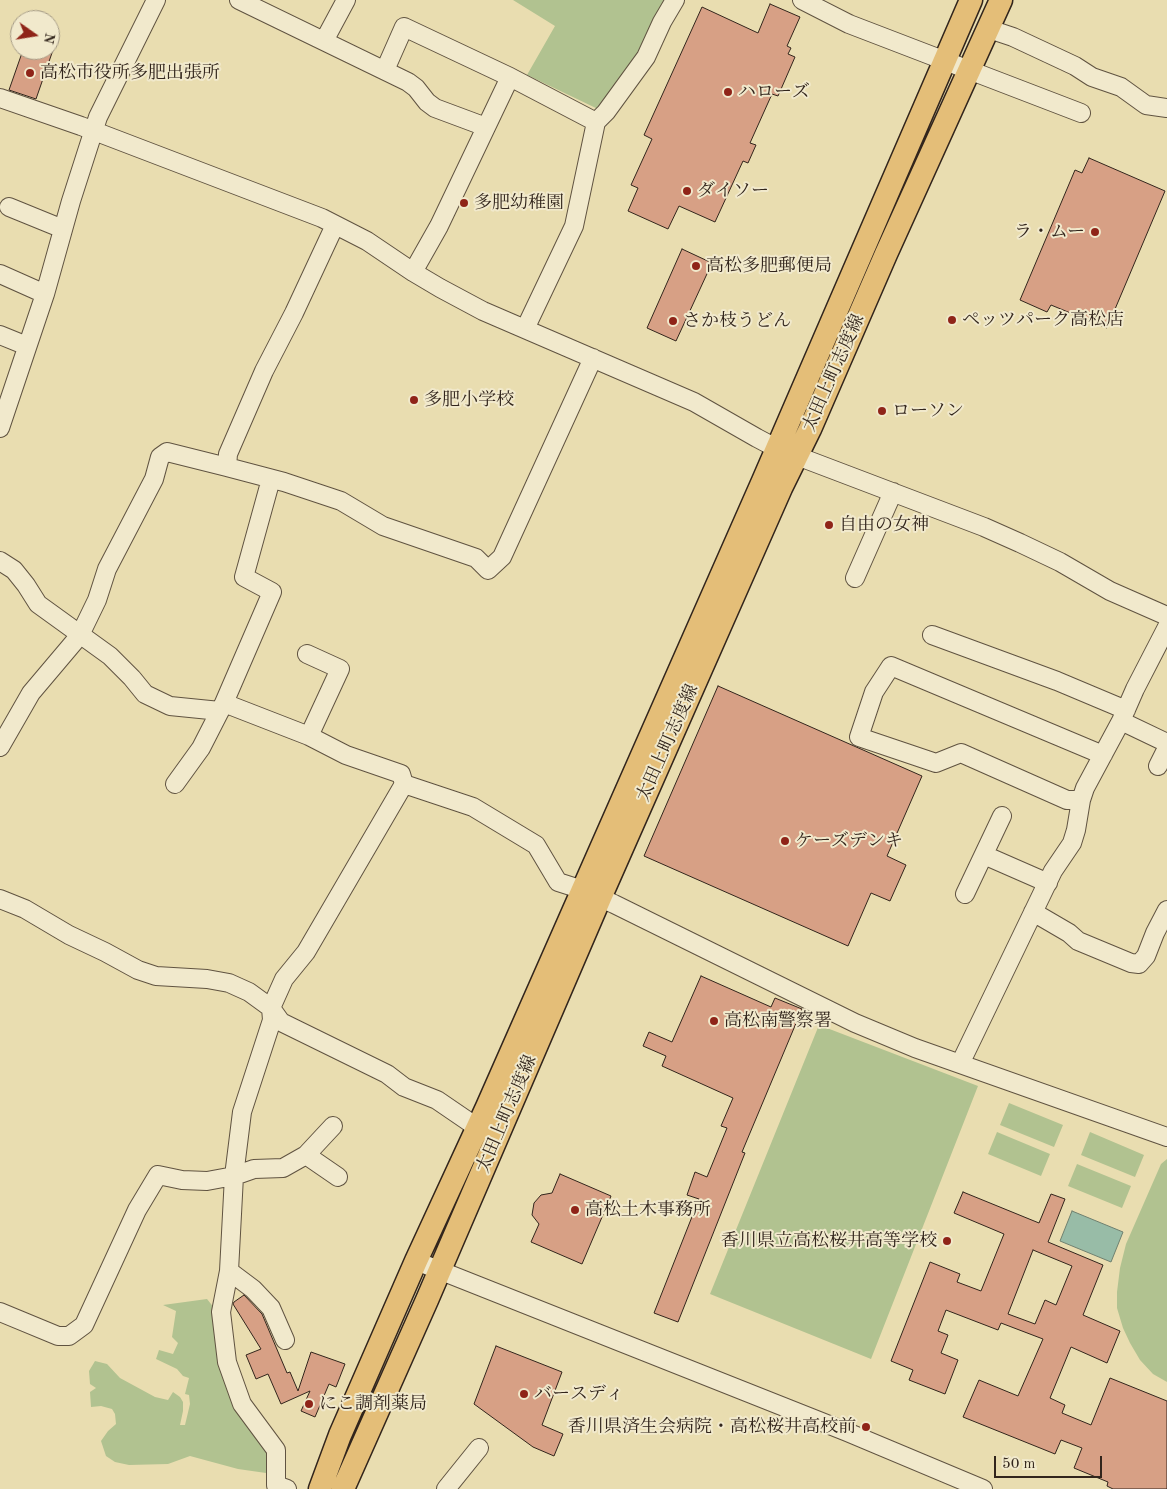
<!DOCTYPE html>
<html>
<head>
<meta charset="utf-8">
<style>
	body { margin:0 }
	#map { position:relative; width:1167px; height:1489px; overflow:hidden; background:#e9ddb0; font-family:"Old Standard TT",serif }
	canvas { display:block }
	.north { position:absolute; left:10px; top:10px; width:50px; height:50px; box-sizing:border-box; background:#f1e9cc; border:1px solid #a59b86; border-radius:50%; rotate:103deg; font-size:14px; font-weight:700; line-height:20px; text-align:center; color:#32251c }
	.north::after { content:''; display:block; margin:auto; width:18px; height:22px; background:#8f2418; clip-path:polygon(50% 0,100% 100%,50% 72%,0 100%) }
	.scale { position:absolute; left:994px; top:1456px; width:108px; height:22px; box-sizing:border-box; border:2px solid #32251c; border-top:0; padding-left:6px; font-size:15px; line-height:18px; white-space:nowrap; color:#32251c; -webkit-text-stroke:4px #f1e9cc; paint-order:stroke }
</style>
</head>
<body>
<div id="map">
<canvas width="1167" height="1489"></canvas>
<div class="north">N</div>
<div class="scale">50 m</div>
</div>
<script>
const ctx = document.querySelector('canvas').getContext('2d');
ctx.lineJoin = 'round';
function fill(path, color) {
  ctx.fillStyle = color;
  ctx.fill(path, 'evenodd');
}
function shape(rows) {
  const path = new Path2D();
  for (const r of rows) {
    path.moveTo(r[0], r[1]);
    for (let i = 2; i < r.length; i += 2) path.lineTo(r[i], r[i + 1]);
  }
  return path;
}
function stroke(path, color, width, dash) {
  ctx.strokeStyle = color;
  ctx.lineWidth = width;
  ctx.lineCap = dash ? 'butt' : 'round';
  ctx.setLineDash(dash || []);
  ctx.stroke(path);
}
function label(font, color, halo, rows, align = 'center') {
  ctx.font = font + ' "Old Standard TT","Noto Serif JP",serif';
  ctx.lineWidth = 4;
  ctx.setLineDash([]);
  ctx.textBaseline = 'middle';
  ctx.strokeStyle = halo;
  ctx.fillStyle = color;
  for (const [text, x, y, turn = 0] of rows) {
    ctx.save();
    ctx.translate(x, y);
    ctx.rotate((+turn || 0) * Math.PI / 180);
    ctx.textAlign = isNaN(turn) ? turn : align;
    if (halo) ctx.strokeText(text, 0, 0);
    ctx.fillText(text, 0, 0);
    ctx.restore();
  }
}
fill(shape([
	[513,0,669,0,643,54,600,110,527,75,555,26],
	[819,1025,978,1086,871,1359,710,1294],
	[1009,1103,1063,1125,1054,1147,1000,1125],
	[997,1132,1050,1154,1041,1176,988,1154],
	[1090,1132,1144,1155,1135,1177,1081,1155],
	[1167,1159,1167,1382,1153,1374,1140,1360,1130,1343,1123,1328,1117,1308,1117,1292,1120,1268,1126,1244,1161,1164],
	[1077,1164,1131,1186,1122,1208,1068,1186],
	[207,1299,215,1309,270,1455,266,1473,238,1469,190,1456,168,1464,129,1465,115,1462,106,1456,101,1441,108,1431,116,1424,115,1414,112,1409,101,1406,91,1407,90,1392,96,1388,90,1384,89,1371,95,1361,107,1364,120,1378,155,1397,168,1400,173,1392,180,1397,183,1402,183,1411,180,1425,185,1425,190,1404,189,1395,185,1394,189,1378,183,1376,177,1369,156,1359,159,1350,173,1354,178,1343,172,1337,176,1311,163,1305]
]), '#b1c290');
const water = shape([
	[1072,1211,1123,1232,1111,1262,1060,1241,1072,1211]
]);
fill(water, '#98bca7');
stroke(water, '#6f806f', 1);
const building = shape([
	[770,4,800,17,787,46,791,48,788,54,795,57,778,96,772,94,750,143,756,145,748,163,743,161,715,222,679,206,668,229,628,211,638,188,631,185,652,139,644,135,702,7,758,33,770,4],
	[23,50,53,50,36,99,9,90,23,50],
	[1089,158,1165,191,1107,328,1051,305,1047,312,1020,300,1075,170,1082,173,1089,158],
	[682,249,712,263,676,341,647,328,682,249],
	[718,686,922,776,887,856,906,865,890,901,871,893,848,946,644,856,718,686],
	[701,976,771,1007,775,998,802,1009,742,1152,745,1153,678,1322,654,1313,699,1199,687,1195,695,1172,707,1177,727,1128,721,1126,733,1098,662,1066,666,1056,643,1046,649,1032,672,1042,701,976],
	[560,1174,611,1196,582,1264,531,1242,539,1224,532,1215,534,1203,541,1195,552,1193,560,1174],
	[963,1192,1039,1223,1051,1194,1065,1199,1048,1242,1103,1265,1083,1315,1120,1331,1107,1363,1071,1347,1050,1398,1065,1405,1062,1413,1091,1425,1110,1378,1167,1401,1167,1489,1113,1489,1107,1486,1108,1482,1074,1468,1082,1448,1061,1440,1055,1454,963,1417,979,1380,1018,1396,1043,1339,1001,1323,998,1330,946,1310,938,1331,948,1335,941,1353,958,1360,945,1394,909,1380,913,1370,891,1361,930,1262,960,1274,957,1282,981,1291,1004,1234,954,1213,963,1192],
	[1033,1250,1072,1266,1056,1305,1045,1300,1035,1324,1008,1314,1033,1250],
	[244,1295,262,1314,287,1373,290,1372,298,1391,311,1352,345,1364,336,1387,329,1384,315,1417,301,1411,310,1391,281,1404,268,1374,256,1379,246,1355,261,1349,233,1304,234,1302,244,1295],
	[496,1346,562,1372,542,1425,563,1434,554,1456,533,1447,474,1404,496,1346]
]);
fill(building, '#d7a085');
stroke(building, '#32251c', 1);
const minor = shape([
	[239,0,408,82,416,88,427,102,435,108,486,127],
	[802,0,849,24,1081,113],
	[989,29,1013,37,1075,66,1092,77,1121,87,1146,105,1167,108],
	[324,41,346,0],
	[385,70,404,27,510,77,596,122,606,112,646,57,662,22,675,0],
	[0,98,81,126,322,218,367,241,413,272,440,288,483,311,694,402,757,438,776,448,984,527,1020,543,1060,562,1110,591,1167,616],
	[9,207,63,229],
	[335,225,294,313,264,371,228,454,227,467,284,482,341,501,383,526,476,558,488,570,502,557,593,358],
	[413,272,439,226,510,77],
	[0,274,45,294],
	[525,329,574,226,596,122],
	[0,335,27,346],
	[0,428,45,294,71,201,98,117,156,0],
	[271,479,244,577,272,592,224,703,309,736,346,755,401,774,404,784,473,807,536,845,558,882,583,890,614,904,855,1023,915,1048,1167,1137],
	[0,561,14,570,26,585,38,604,110,656,132,678,145,694,170,706,220,711],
	[855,578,893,492],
	[932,635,1057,681,1126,710],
	[307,654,340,669,309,736],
	[1121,721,1167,743],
	[0,747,31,693,80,635,97,600,107,569,154,479,160,457,167,452,227,467],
	[1158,766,1167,748],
	[175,784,201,748,224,703],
	[1081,800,1067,800,961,753,936,763,859,737,874,692,891,666,1103,755],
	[984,855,1048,883],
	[965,894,1002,816],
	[0,899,25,909,69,935,105,952,138,970,156,976,207,979,229,983,249,992,271,1008,281,1022,387,1074,404,1087,437,1100,478,1128],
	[1033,912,1069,933,1078,941,1131,963,1139,964,1146,956,1155,933,1167,910],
	[960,1064,1053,871,1072,843,1076,830,1081,800,1085,788,1121,721,1135,689,1167,627],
	[306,1155,333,1126],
	[416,1261,847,1432,983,1489],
	[229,1271,221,1312,227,1362,242,1404,276,1450,276,1485,287,1489],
	[0,1312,58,1336,69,1336,84,1325,137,1210,158,1175,182,1180,207,1181,234,1176,254,1169,283,1168,306,1155,338,1177],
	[285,1340,271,1308,253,1289,229,1271,234,1176,242,1112,272,1020,271,1008,284,979,306,952,404,784],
	[446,1489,479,1448]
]);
const major = shape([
	[320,1489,340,1435,416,1261,487,1107,763,481,971,0],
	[343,1489,427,1300,600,898,781,488,810,429,886,254,1001,0]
]);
stroke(minor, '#605341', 20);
stroke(major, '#32251c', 25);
stroke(minor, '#f1e9cc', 18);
stroke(major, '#e4be78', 22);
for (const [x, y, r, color] of [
	[30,73,5,"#8f2418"],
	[728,92,5,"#8f2418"],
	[687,191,5,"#8f2418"],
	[464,203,5,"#8f2418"],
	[1095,232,5,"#8f2418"],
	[696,266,5,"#8f2418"],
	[952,320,5,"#8f2418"],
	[673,321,5,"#8f2418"],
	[414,400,5,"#8f2418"],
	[882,411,5,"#8f2418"],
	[829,525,5,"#8f2418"],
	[785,841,5,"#8f2418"],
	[714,1021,5,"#8f2418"],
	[575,1210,5,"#8f2418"],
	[947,1241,5,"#8f2418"],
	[524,1394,5,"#8f2418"],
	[309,1404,5,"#8f2418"],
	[866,1427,5,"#8f2418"]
]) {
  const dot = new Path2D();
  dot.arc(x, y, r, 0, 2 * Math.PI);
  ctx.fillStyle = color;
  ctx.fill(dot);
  stroke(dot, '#f1e9cc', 2);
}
label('18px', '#32251c', '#f1e9cc', [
	["高松市役所多肥出張所",40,73],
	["ハローズ",738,92],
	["ダイソー",697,191],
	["多肥幼稚園",474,203],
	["ラ・ムー",1085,232,"right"],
	["高松多肥郵便局",706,266],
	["ペッツパーク高松店",962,320],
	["さか枝うどん",683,321],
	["多肥小学校",424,400],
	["ローソン",892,411],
	["自由の女神",839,525],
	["ケーズデンキ",795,841],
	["高松南警察署",724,1021],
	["高松土木事務所",585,1210],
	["香川県立高松桜井高等学校",937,1241,"right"],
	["バースディ",534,1394],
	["にこ調剤薬局",319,1404],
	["香川県済生会病院・高松桜井高校前",856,1427,"right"]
], 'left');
label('18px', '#32251c', '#f1e9cc', [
	["太田上町志度線",834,373,-66],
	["太田上町志度線",668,743,-66],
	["太田上町志度線",507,1114,-67]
]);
</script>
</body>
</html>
